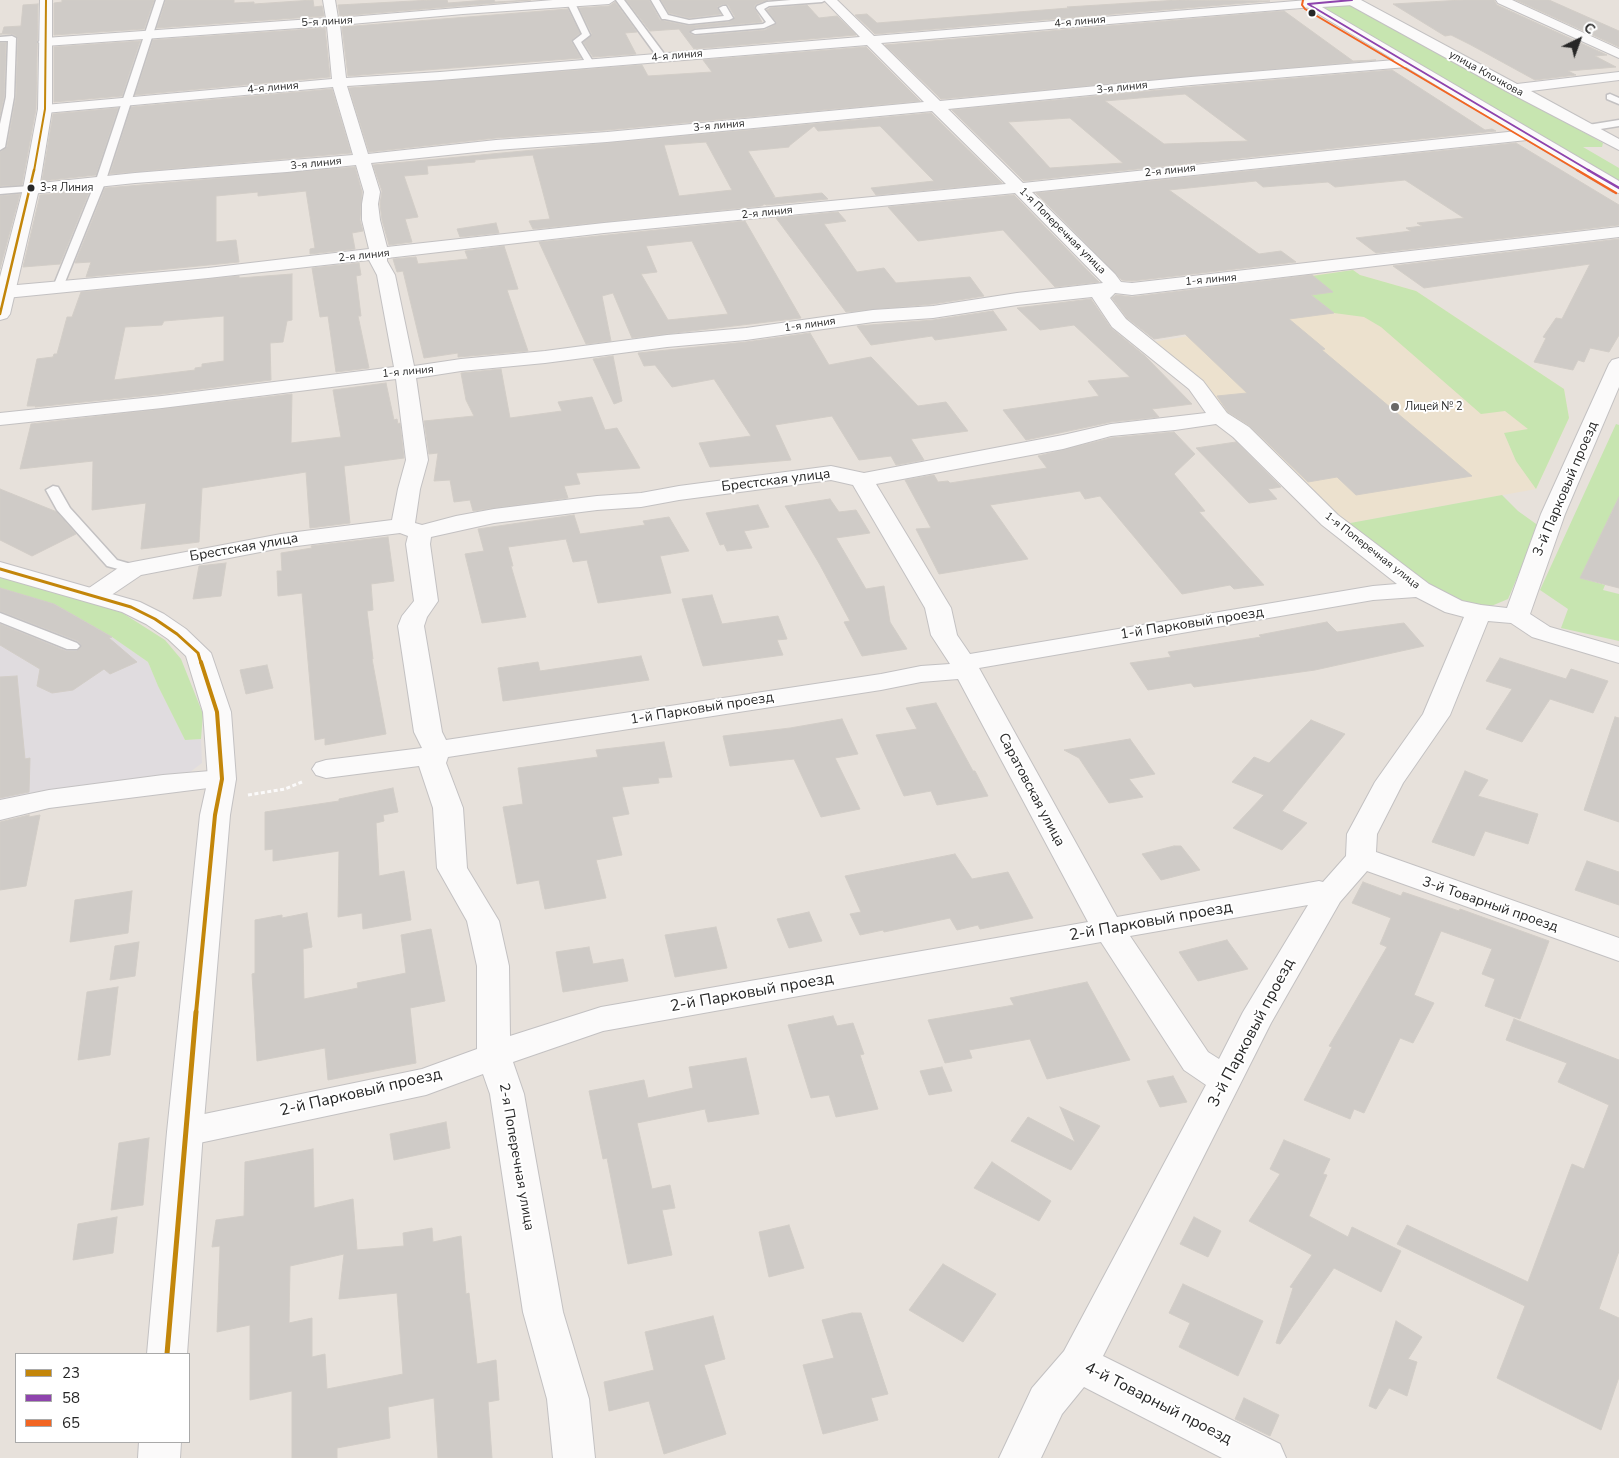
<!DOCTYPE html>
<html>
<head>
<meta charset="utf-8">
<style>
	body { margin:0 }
	#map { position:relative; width:1619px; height:1458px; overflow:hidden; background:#e7e1db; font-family:"Nunito Sans",sans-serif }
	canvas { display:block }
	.legend { position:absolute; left:15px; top:1353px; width:175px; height:90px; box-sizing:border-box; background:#fff; border:1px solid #a9a9a9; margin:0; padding:6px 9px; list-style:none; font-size:15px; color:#272727 }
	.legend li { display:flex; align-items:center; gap:10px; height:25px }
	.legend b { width:25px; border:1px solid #a9a9a9 }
	.north { position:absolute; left:1554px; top:15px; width:50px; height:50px; -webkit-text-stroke:4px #fff; paint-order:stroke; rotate:42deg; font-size:14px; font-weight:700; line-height:20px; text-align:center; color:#272727 }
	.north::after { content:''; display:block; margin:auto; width:18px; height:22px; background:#272727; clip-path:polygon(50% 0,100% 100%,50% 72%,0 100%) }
</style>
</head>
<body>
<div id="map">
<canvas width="1619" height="1458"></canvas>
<ul class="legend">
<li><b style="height:6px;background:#c3860a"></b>23</li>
<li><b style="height:6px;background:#8e44ad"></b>58</li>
<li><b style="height:6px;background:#f26522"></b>65</li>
</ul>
<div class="north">С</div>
</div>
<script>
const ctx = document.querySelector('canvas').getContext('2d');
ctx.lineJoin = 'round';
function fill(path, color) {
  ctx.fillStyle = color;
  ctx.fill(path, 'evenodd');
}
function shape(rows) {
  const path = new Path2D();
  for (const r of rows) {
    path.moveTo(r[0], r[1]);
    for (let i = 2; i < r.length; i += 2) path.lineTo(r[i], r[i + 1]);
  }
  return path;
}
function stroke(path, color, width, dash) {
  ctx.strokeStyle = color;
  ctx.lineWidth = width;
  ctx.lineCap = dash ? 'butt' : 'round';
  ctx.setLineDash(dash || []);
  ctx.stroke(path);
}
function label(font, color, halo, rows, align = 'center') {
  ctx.font = font + ' "Nunito Sans",sans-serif';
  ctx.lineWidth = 4;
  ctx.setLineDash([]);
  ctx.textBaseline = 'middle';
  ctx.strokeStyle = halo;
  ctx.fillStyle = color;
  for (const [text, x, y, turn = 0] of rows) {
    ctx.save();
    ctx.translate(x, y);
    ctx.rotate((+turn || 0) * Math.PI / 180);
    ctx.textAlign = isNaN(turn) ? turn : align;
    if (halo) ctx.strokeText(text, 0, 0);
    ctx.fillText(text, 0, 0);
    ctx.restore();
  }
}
fill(shape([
	[0,588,54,604,112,637,148,662,158,686,185,740,201,739,202,763,190,772,35,795,0,803]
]), '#e0dcdf');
fill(shape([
	[1353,270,1360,275,1416,291,1564,389,1569,418,1536,489,1345,524,1152,342,1282,321,1232,282,1250,283]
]), '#ece1ce');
fill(shape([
	[1354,4,1603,143,1602,147,1583,147,1619,168,1619,183,1324,10,1326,7],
	[1353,270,1360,275,1416,291,1564,389,1569,418,1536,489,1516,461,1504,433,1528,429,1505,411,1481,414,1381,327,1364,317,1334,313,1311,295,1312,276],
	[1616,424,1619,425,1619,497,1581,578,1605,585,1603,590,1619,594,1619,641,1561,628,1568,609,1540,590],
	[1502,495,1518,511,1539,526,1508,599,1489,607,1455,599,1424,587,1345,524],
	[0,576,121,612,165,640,181,659,203,714,201,739,185,740,158,686,148,662,112,637,54,604,0,588]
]), '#c7e5b0');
const building = shape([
	[62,0,154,0,144,29,54,35,54,3,62,2,62,0],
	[166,0,234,0,234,3,254,2,254,4,313,0,314,7,322,6,324,16,157,28,166,0],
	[432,0,447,0,448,3,487,0,494,0,495,2,531,0,340,16,338,5,432,0],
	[626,0,649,0,660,20,689,26,729,22,735,17,728,5,723,4,717,7,721,14,689,18,669,13,661,0,768,0,756,4,754,7,762,22,695,28,689,33,695,36,765,30,777,23,767,10,770,8,807,5,819,18,837,16,856,35,694,49,679,29,650,31,626,0],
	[1179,0,1270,1,875,34,855,15,867,14,877,23,1069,8,1067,7,1179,0],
	[1463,0,1494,0,1497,5,1607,55,1595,56,1616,67,1568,71,1576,75,1535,80,1471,45,1451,35,1445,36,1393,4,1463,0],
	[1516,0,1549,0,1619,31,1619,47,1516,0],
	[615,2,637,32,625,33,636,54,593,57,583,42,592,34,579,8,609,6,615,2],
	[38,4,36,109,22,185,0,186,0,152,7,147,16,97,18,38,13,34,0,34,2,34,4,27,21,26,23,5,38,4],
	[568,9,580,33,571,41,581,58,348,76,342,27,568,9],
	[1284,11,1353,61,1376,60,941,99,885,45,1284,11],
	[325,28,330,77,135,95,153,40,325,28],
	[140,41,122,96,54,102,54,47,140,41],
	[0,43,6,43,4,97,0,115,0,43],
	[866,47,920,101,607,130,496,138,369,152,349,88,642,65,648,76,712,72,703,60,866,47],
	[1392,70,1485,130,1492,129,1496,131,1024,181,952,110,1191,87,1392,70],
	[1185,94,1248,141,1164,144,1105,101,1185,94],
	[1070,118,1123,163,1050,168,1008,122,1070,118],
	[332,89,351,153,110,174,131,107,332,89],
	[118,108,96,175,42,181,53,114,118,108],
	[931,113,1002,183,876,195,871,188,934,181,880,126,818,131,814,126,789,146,789,147,748,151,775,197,773,198,822,193,828,199,766,205,765,204,761,206,533,229,529,221,550,219,533,155,475,160,475,162,427,166,428,174,404,176,418,217,405,219,412,242,389,245,382,220,380,204,382,191,373,165,931,113],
	[706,142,732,190,679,196,664,145,706,142],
	[1516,143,1619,205,1619,225,1376,253,1356,238,1411,231,1406,228,1422,226,1417,223,1464,218,1405,180,1335,187,1328,182,1263,187,1256,181,1169,190,1259,254,1281,251,1296,262,1132,281,1122,280,1036,193,1516,143],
	[355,167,362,192,360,220,363,231,352,233,355,249,310,254,310,249,315,248,306,191,258,196,258,192,216,196,216,242,236,240,239,262,86,277,91,262,75,263,105,188,355,167],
	[90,190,60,264,23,267,40,195,90,190],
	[20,194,0,269,0,196,20,194],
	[1014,195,1099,282,1055,287,1003,230,918,241,888,207,1014,195],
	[838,212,846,221,824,224,857,272,884,268,896,283,970,277,984,296,933,304,846,312,776,218,838,212],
	[745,221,801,318,632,338,613,293,602,296,611,341,586,344,539,242,745,221],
	[692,241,728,314,668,320,641,274,657,272,646,246,692,241],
	[496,223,499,233,460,237,457,229,496,223],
	[1619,239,1619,335,1609,352,1590,348,1584,362,1578,360,1573,370,1534,362,1546,338,1543,337,1556,318,1562,319,1590,264,1424,288,1393,266,1619,239],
	[504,246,518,289,507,290,528,351,458,357,458,353,424,358,403,271,397,272,393,259,416,257,418,264,468,259,465,251,504,246],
	[359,263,361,275,356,276,361,316,358,316,369,368,336,372,328,316,320,317,312,268,359,263],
	[292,274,292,320,287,321,283,342,270,343,271,380,162,394,35,407,36,406,27,406,37,359,53,357,54,354,57,354,67,317,72,317,81,292,239,276,239,278,292,274],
	[224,316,224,361,202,364,202,367,195,368,195,370,114,380,125,327,162,325,164,321,224,316],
	[1312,275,1333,292,1311,295,1334,313,1289,319,1325,349,1322,350,1472,476,1356,495,1337,477,1308,482,1250,426,1228,412,1217,396,1247,393,1185,334,1154,339,1127,318,1112,298,1116,295,1132,297,1312,275],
	[1091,299,1111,328,1145,356,1192,404,1152,409,1159,417,1111,422,1026,440,1003,410,1099,396,1088,381,1130,377,1074,325,1040,330,1017,308,1091,299],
	[993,311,1007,330,935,340,932,336,871,345,857,326,933,320,993,311],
	[810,333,829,365,871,357,918,406,946,402,968,431,911,439,924,460,896,465,891,456,859,460,832,416,775,425,791,460,710,467,699,443,751,436,714,379,672,387,655,365,644,366,638,353,746,342,810,333],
	[613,356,622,401,614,404,593,359,613,356],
	[501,369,510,418,562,411,558,402,592,397,605,430,617,428,640,468,576,473,580,484,564,486,568,498,473,511,470,500,454,502,450,480,434,481,438,453,429,454,424,421,474,416,466,400,461,373,501,369],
	[386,383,394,420,397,419,398,424,400,423,404,458,344,466,350,523,310,528,306,472,202,488,199,542,141,549,146,503,92,510,93,461,20,469,31,424,275,396,292,394,291,443,341,437,333,390,386,383],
	[1174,432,1195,454,1174,474,1205,511,1199,512,1264,585,1234,589,1230,585,1182,594,1100,496,1085,499,1080,491,990,505,1028,559,939,574,916,529,931,528,905,480,934,475,938,482,948,481,950,483,1047,468,1038,456,1111,438,1174,432],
	[1236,442,1281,487,1268,489,1277,499,1249,503,1196,448,1236,442],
	[0,489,57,512,76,534,32,556,0,540,0,489],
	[1619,497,1619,588,1580,578,1619,497],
	[830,499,839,512,856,510,870,533,836,538,866,589,884,586,890,622,907,649,862,656,844,622,850,621,820,565,785,506,830,499],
	[758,505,769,527,744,531,752,548,727,551,724,544,720,545,706,513,758,505],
	[574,515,580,534,645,525,643,521,669,517,689,551,660,556,671,593,598,603,587,560,573,562,566,539,508,547,513,566,511,566,526,617,482,623,465,554,484,551,478,529,574,515],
	[388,537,394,581,371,584,373,610,367,611,373,659,372,659,386,734,325,745,325,738,315,740,302,593,278,596,277,571,282,571,281,553,312,548,311,546,388,537],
	[226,563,221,596,193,599,199,566,226,563],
	[0,588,54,604,112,637,109,638,137,662,110,674,104,669,73,690,52,693,37,686,40,669,0,645,0,624,66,651,77,651,82,646,78,641,0,611,0,588],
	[712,595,722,624,778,616,787,639,777,640,783,655,703,666,682,599,712,595],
	[1327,622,1337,632,1404,623,1424,646,1315,670,1194,687,1191,683,1148,690,1130,663,1171,657,1168,652,1261,637,1259,635,1327,622],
	[641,656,649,680,503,701,498,668,538,662,540,671,641,656],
	[1500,658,1566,679,1571,669,1608,681,1593,713,1550,699,1522,742,1486,729,1512,689,1486,681,1500,658],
	[267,665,273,688,246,694,240,670,267,665],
	[17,676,25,759,30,758,29,792,0,798,0,677,17,676],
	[936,703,973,771,975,771,988,796,937,805,931,791,904,796,876,735,917,729,906,708,936,703],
	[1615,717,1619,718,1619,822,1584,810,1615,717],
	[842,719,858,754,835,758,860,809,821,817,794,759,730,766,723,736,790,728,842,719],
	[1311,720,1345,734,1282,811,1307,823,1282,850,1233,828,1264,795,1232,782,1254,757,1269,763,1311,720],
	[1130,739,1155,774,1129,779,1143,797,1109,803,1079,758,1064,750,1130,739],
	[664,742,672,777,658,778,659,783,622,787,629,814,612,817,622,855,596,860,606,898,545,909,539,880,517,884,503,807,523,804,518,768,598,757,596,750,664,742],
	[1465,771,1488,780,1478,796,1538,814,1528,844,1485,831,1474,856,1432,842,1465,771],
	[393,788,398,812,383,815,384,821,376,823,379,876,404,871,411,920,363,929,362,913,338,917,339,851,273,861,273,849,265,850,265,812,339,801,339,799,393,788],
	[29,815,29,817,40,815,26,886,0,890,0,822,29,815],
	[1174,846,1181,846,1200,870,1161,880,1142,854,1174,846],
	[955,854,972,879,1008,872,1033,918,980,929,978,925,957,930,950,918,884,932,883,930,860,935,850,914,861,912,845,876,955,854],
	[1587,861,1619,872,1619,905,1575,890,1587,861],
	[1363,882,1401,896,1403,892,1459,911,1460,909,1549,941,1520,1019,1485,1006,1495,979,1482,974,1492,949,1441,931,1414,995,1434,1003,1413,1043,1400,1038,1364,1113,1354,1109,1350,1119,1304,1100,1332,1047,1329,1046,1387,947,1380,944,1391,918,1352,903,1363,882],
	[132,891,128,933,70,942,75,900,132,891],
	[809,912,822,941,789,948,777,919,809,912],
	[307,913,312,947,303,949,304,999,358,988,357,983,406,973,401,935,431,929,445,1001,410,1008,416,1063,328,1080,325,1048,257,1061,252,974,255,973,255,920,282,915,282,918,307,913],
	[716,927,727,968,675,977,665,935,716,927],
	[1227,940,1248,969,1198,981,1179,952,1227,940],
	[139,942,135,976,110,980,115,946,139,942],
	[589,947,593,964,623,959,628,981,563,992,556,952,589,947],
	[1087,982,1130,1060,1047,1079,1030,1039,969,1050,972,1058,945,1063,928,1020,1014,1005,1010,998,1087,982],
	[118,987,110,1055,78,1060,87,992,118,987],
	[833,1016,837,1026,853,1023,864,1054,860,1055,878,1109,836,1117,829,1095,811,1098,788,1025,833,1016],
	[1514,1019,1619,1060,1619,1251,1599,1309,1619,1318,1619,1377,1601,1430,1497,1378,1525,1306,1397,1244,1407,1225,1528,1282,1572,1164,1584,1169,1609,1105,1558,1082,1567,1063,1506,1040,1514,1019],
	[746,1058,759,1114,708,1122,705,1109,637,1123,652,1189,670,1185,675,1208,662,1210,672,1255,628,1264,607,1158,603,1159,589,1091,644,1080,648,1098,693,1088,689,1067,746,1058],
	[942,1067,952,1091,929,1095,920,1071,942,1067],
	[1173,1076,1187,1102,1160,1107,1147,1081,1173,1076],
	[1060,1107,1100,1126,1071,1170,1011,1141,1028,1117,1075,1142,1060,1107],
	[446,1122,450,1148,394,1160,390,1134,446,1122],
	[149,1138,143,1205,111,1210,119,1143,149,1138],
	[1284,1140,1330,1159,1323,1174,1327,1175,1309,1216,1348,1237,1352,1227,1401,1251,1381,1292,1334,1268,1280,1344,1276,1343,1293,1288,1290,1287,1312,1255,1249,1221,1280,1174,1270,1169,1284,1140],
	[313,1149,314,1208,353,1199,357,1250,404,1246,403,1233,432,1228,433,1242,461,1236,466,1294,469,1293,477,1364,496,1360,499,1400,488,1402,492,1458,438,1458,434,1398,388,1407,390,1438,337,1448,337,1458,292,1458,292,1391,250,1400,250,1325,217,1332,220,1246,212,1247,216,1220,244,1216,245,1162,313,1149],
	[344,1254,339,1299,397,1293,403,1374,327,1389,325,1354,312,1357,312,1318,289,1323,290,1266,344,1254],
	[992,1162,1051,1201,1039,1221,974,1188,992,1162],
	[117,1217,113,1253,73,1260,78,1224,117,1217],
	[1194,1217,1221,1231,1208,1257,1180,1244,1194,1217],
	[789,1225,804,1268,769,1277,759,1232,789,1225],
	[943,1264,996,1294,963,1342,909,1310,943,1264],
	[1183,1284,1263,1321,1238,1376,1179,1347,1190,1323,1169,1313,1183,1284],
	[852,1313,861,1313,888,1394,871,1398,878,1420,823,1434,803,1365,834,1358,822,1320,852,1313],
	[713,1316,725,1359,704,1365,726,1434,664,1454,649,1401,609,1411,604,1382,654,1370,645,1332,713,1316],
	[1396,1321,1422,1337,1408,1359,1417,1362,1407,1396,1389,1388,1376,1409,1369,1406,1396,1321],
	[1244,1398,1279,1415,1270,1436,1235,1419,1244,1398]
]);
fill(building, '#cfcbc7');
stroke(building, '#d2cdc7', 1);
const service = shape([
	[156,0,164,0,105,183,63,287,58,290,54,289,53,287,95,183,156,0],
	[616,0,624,0,665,55,665,59,659,59,616,0],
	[651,0,659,0,668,15,689,20,724,16,719,8,723,6,726,6,733,18,729,20,689,24,665,19,662,19,651,0],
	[791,0,826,0,822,2,769,6,764,9,775,23,764,28,695,34,691,32,695,30,763,24,766,22,756,8,757,6,767,2,791,0],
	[568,1,575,3,590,35,581,42,594,63,593,65,587,65,573,41,582,34,567,3,568,1],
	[12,36,16,38,14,97,5,147,0,150,0,124,6,97,8,41,0,41,0,37,12,36],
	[1610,94,1619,98,1619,104,1607,99,1607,95,1610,94],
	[1619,120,1619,126,1588,131,1583,128,1588,125,1619,120],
	[31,186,36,189,34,191,0,194,0,188,31,186],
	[53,486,58,487,70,508,117,560,138,566,140,569,138,572,133,573,107,566,57,510,46,490,53,486],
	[0,613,77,643,80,646,77,649,67,649,0,622,0,613]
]);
const minor = shape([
	[323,0,335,0,338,18,553,0,615,0,609,4,463,14,340,25,346,78,440,72,860,37,824,0,837,0,874,36,1308,0,1313,1,1314,4,1313,7,881,43,940,101,1191,77,1407,59,1414,63,1407,67,1191,85,948,109,1023,183,1527,130,1532,132,1535,135,1532,138,1527,140,1032,192,1115,274,1121,282,1132,283,1619,227,1619,237,1132,295,1115,293,1110,298,1126,319,1203,381,1227,413,1249,427,1338,515,1429,584,1462,601,1481,605,1507,608,1541,514,1609,364,1612,360,1619,358,1619,387,1565,514,1530,614,1550,627,1619,647,1619,663,1532,637,1511,623,1488,621,1450,715,1403,783,1377,834,1376,852,1619,938,1619,961,1367,871,1340,902,1271,1023,1103,1356,1280,1444,1286,1458,1222,1458,1084,1387,1062,1414,1041,1458,999,1458,1032,1388,1064,1351,1206,1085,1184,1070,1101,942,603,1031,513,1062,524,1094,563,1312,589,1399,595,1458,553,1458,547,1399,523,1312,490,1094,483,1074,426,1095,185,1146,172,1142,167,1132,172,1122,185,1118,422,1069,477,1049,477,966,467,921,437,868,433,808,419,766,326,778,316,775,312,769,316,763,326,760,422,748,414,732,398,626,402,616,414,601,406,544,408,536,400,533,281,548,141,575,104,600,95,602,86,600,83,595,86,590,124,564,133,562,281,534,392,520,398,489,406,460,396,379,162,408,0,425,0,413,162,396,394,367,377,275,369,260,208,278,6,298,0,296,0,288,6,286,208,268,369,249,362,220,362,204,364,192,356,165,287,172,135,183,31,194,25,193,23,189,25,185,31,184,135,173,353,155,333,87,45,113,40,112,38,109,40,106,45,105,332,79,327,26,45,46,38,42,45,38,326,18,323,0],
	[867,45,924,102,607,132,496,140,368,154,347,86,440,80,867,45],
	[932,111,1006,184,604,223,387,247,380,220,378,204,380,192,371,163,496,150,607,142,932,111],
	[1015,193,1103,283,1017,293,933,306,873,310,746,328,667,335,545,351,461,359,414,366,395,275,387,261,387,258,604,233,1015,193],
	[1092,297,1112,327,1189,389,1206,413,1111,424,1063,435,864,473,831,466,679,486,641,493,597,496,494,509,456,516,422,525,415,523,420,489,428,460,416,378,461,371,545,363,667,347,746,340,873,322,933,318,1017,305,1092,297],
	[1216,424,1233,437,1322,525,1397,584,1373,586,970,654,957,635,951,608,876,484,1063,449,1111,436,1175,430,1216,424],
	[831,480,853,485,925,608,931,635,950,664,921,666,881,674,446,740,442,732,424,626,427,617,438,601,430,544,431,537,494,523,597,510,641,507,679,500,831,480],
	[1416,597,1445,612,1464,617,1423,714,1375,782,1347,834,1346,856,1323,882,1319,881,1117,917,979,668,1373,600,1416,597],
	[958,679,1088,922,601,1007,510,1036,509,966,499,921,467,868,463,808,446,763,448,757,881,690,921,682,958,679],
	[1308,905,1243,1012,1219,1059,1208,1052,1130,936,1308,905],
	[1347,0,1361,0,1517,84,1619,72,1619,80,1531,91,1619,139,1619,150,1508,92,1348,4,1347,0],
	[1496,0,1512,0,1619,49,1619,58,1498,3,1496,0],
	[222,770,232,773,236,779,232,785,49,808,0,820,0,800,49,790,163,775,222,770]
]);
const tertiary = shape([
	[40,0,52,0,52,109,39,189,10,314,7,318,0,320,0,277,23,189,38,109,40,0],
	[1310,0,1359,0,1358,4,1353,5,1322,7,1619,181,1619,193,1613,192,1302,4,1303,1,1310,0],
	[0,562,140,602,164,614,186,629,211,653,231,712,236,779,230,815,203,1132,187,1354,147,1354,167,1132,200,815,208,779,203,712,186,656,168,639,146,624,122,612,0,577,0,562],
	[139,1442,181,1442,180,1458,138,1458,139,1442]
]);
stroke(service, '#c3c1c2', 3);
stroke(minor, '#c3c1c2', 2);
stroke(tertiary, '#c3c1c2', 2);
stroke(shape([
	[248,795,285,789,302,782]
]), '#fbfafa', 3, [4, 2.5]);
fill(service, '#fbfafa');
fill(minor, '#fbfafa');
fill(tertiary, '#fbfafa');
stroke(shape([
	[34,171,45,109,46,0]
]), '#c3860a', 2);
stroke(shape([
	[0,314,34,170]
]), '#c3860a', 2.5);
stroke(shape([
	[0,569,131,607,155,619,177,634,198,653,201,663]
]), '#c3860a', 3);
stroke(shape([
	[196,1013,215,815,222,779,217,712,201,662]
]), '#c3860a', 4);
stroke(shape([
	[167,1354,196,1012]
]), '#c3860a', 5);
stroke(shape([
	[1352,0,1308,4,1590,171]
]), '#8e44ad', 2);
stroke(shape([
	[1588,170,1619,188]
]), '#8e44ad', 2.5);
stroke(shape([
	[1303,0,1302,5,1305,9,1579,171]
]), '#f26522', 2);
stroke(shape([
	[1577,170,1616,193]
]), '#f26522', 2.5);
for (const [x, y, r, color] of [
	[1312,13,4.5,"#272727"],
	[31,188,4.5,"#272727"],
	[1395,407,5,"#6a6866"]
]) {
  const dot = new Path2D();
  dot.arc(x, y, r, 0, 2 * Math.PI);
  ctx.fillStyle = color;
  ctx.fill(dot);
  stroke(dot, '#fff', 2);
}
label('11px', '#272727', '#fff', [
	["5-я линия",327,22,-3],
	["4-я линия",1080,22,-5],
	["4-я линия",677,56,-5],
	["улица Клочкова",1486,74,29],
	["4-я линия",273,88,-5],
	["3-я линия",1122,88,-6],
	["3-я линия",719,126,-5],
	["3-я линия",316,164,-6],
	["2-я линия",1170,171,-6],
	["2-я линия",767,213,-6],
	["1-я Поперечная улица",1062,231,45],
	["2-я линия",364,256,-6],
	["1-я линия",1211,280,-5],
	["1-я линия",810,325,-8],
	["1-я линия",408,372,-5],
	["1-я Поперечная улица",1372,551,38]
]);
label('11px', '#272727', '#fff', [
	["3-я Линия",40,188]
], 'left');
label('11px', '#272727', '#fff', [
	["Лицей № 2",1405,407]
], 'left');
label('14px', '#272727', '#fff', [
	["Брестская улица",776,481,-7],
	["3-й Парковый проезд",1566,489,-67],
	["Брестская улица",244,548,-10],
	["1-й Парковый проезд",1192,624,-9],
	["1-й Парковый проезд",702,709,-9],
	["Саратовская улица",1031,790,62],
	["3-й Товарный проезд",1490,905,19],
	["2-я Поперечная улица",516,1157,80]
]);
label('16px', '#272727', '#fff', [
	["2-й Парковый проезд",1151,922,-10],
	["2-й Парковый проезд",752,993,-10],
	["3-й Парковый проезд",1252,1033,-62],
	["2-й Парковый проезд",361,1093,-13],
	["4-й Товарный проезд",1158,1404,27]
]);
</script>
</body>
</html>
